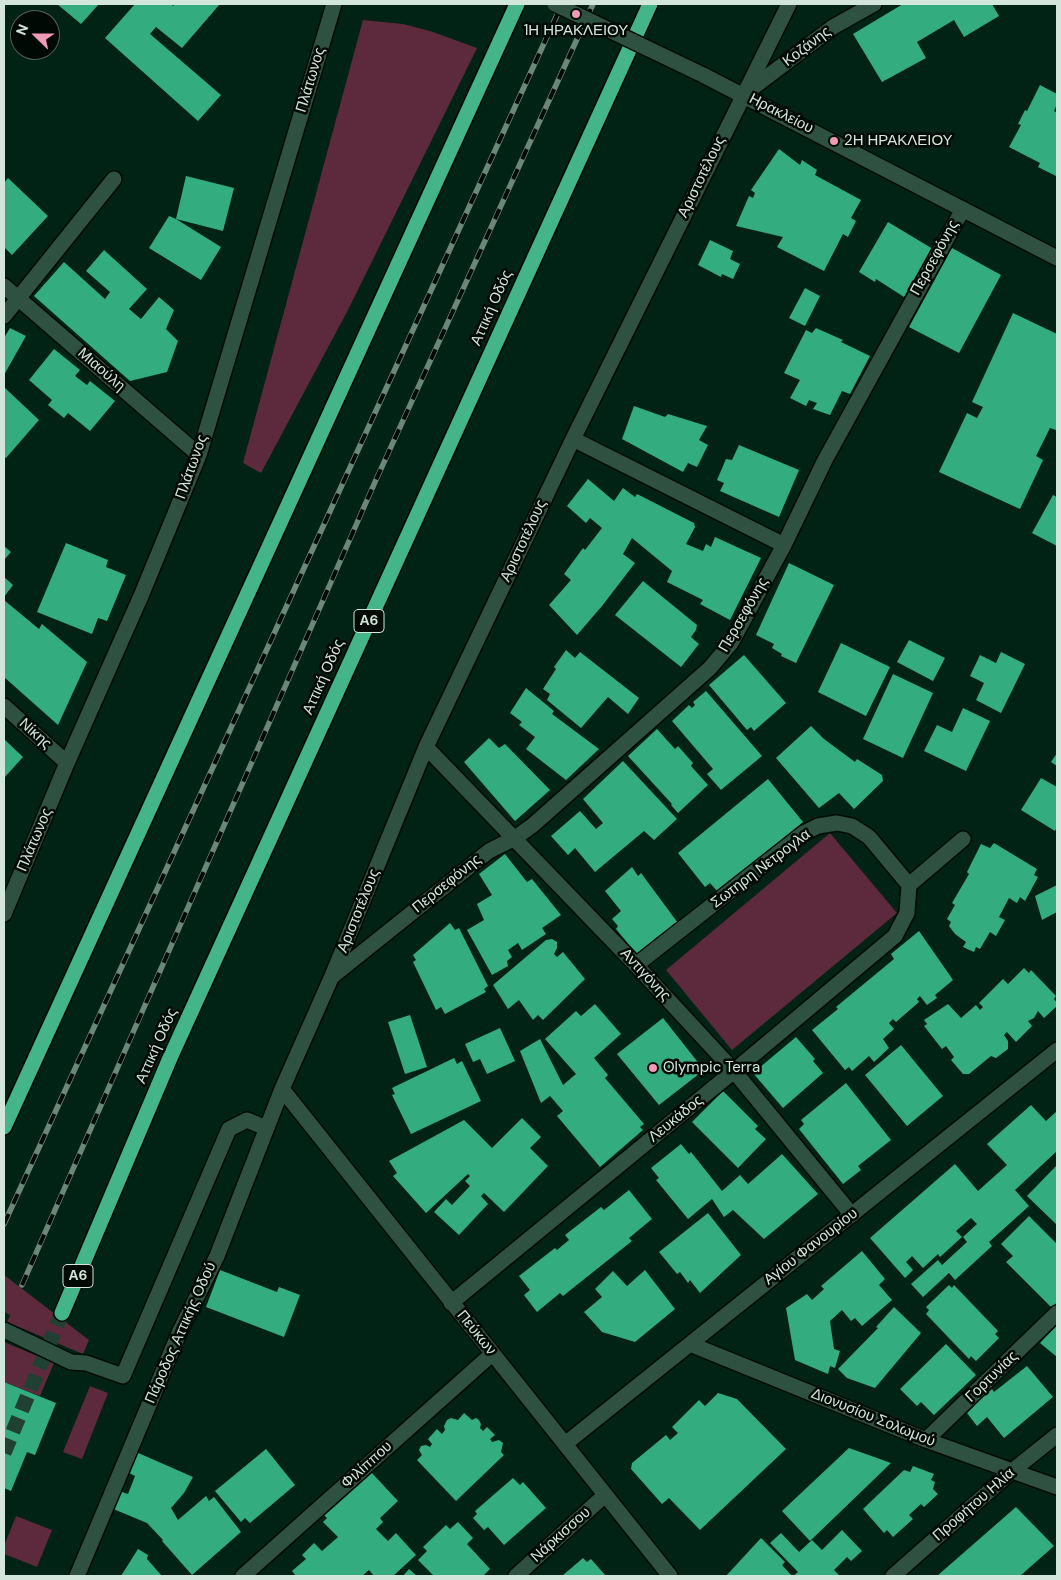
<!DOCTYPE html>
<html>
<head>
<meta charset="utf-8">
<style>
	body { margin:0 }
	#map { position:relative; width:1061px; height:1580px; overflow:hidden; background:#002315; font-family:"DM Sans",sans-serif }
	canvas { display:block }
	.frame { position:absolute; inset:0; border:5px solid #d3e6dc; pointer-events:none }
	.north { position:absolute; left:10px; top:10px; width:50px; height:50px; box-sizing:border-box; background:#010905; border:1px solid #55615b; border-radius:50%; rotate:292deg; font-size:14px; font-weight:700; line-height:20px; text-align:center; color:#d3e6dc }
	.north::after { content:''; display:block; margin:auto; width:18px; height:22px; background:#f09ab7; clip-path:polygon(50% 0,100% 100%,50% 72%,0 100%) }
</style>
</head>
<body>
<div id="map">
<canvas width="1061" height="1580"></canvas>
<div class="frame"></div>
<div class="north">N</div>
</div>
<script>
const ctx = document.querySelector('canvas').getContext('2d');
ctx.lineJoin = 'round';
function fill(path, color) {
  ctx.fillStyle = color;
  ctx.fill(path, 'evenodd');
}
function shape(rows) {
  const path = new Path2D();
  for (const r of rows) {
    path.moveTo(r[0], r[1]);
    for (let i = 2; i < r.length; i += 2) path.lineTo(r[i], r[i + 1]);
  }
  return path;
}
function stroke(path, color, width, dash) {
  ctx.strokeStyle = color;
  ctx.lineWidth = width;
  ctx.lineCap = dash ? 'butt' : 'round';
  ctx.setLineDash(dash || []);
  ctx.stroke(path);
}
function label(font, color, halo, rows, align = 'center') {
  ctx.font = font + ' "DM Sans",sans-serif';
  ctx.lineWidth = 5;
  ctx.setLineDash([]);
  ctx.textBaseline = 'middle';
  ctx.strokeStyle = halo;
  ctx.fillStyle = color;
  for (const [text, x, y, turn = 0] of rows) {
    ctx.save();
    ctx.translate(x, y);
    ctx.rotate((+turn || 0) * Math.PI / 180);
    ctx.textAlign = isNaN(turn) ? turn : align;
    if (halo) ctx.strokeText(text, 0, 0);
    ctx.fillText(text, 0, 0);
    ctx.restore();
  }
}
fill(shape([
	[363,20,403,24,430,31,477,48,349,308,261,473,243,463],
	[830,833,897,913,732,1050,666,970],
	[4,1275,89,1340,83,1354,7,1322,10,1315,4,1312],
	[4,1342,54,1363,40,1396,4,1382],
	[90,1386,108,1393,82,1459,63,1452],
	[16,1516,52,1530,37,1567,4,1554,4,1546]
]), '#5d293d');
fill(shape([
	[57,4,99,4,81,24],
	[135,4,171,4,173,6,175,4,220,4,182,48,156,27,150,34,221,95,198,121,105,38],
	[903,4,992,4,999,16,964,37,954,20,917,42,926,58,882,82,853,34],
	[1040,85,1057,94,1057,104,1054,111,1057,113,1056,176,1038,167,1040,163,1009,147,1021,125,1018,124,1025,110,1027,111],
	[779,149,800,165,802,160,817,170,815,175,861,200,851,218,856,221,848,237,843,234,824,271,777,247,783,237,736,226,749,196,753,198,755,193,751,190],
	[186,176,234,188,223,231,176,219,221,247,201,280,149,248,169,216,176,219],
	[8,178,48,216,12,255,4,247,4,183],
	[888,222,933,249,904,297,876,279,875,282,859,272],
	[710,240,733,251,730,259,740,264,733,279,722,274,721,277,698,265],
	[952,248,1001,275,959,353,909,327],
	[104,250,147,289,129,309,141,319,159,297,174,310,166,329,178,341,167,372,130,381,34,296,64,262,105,299,110,292,86,271],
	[805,288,820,296,805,326,789,318],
	[1013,313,1057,334,1057,428,1056,430,1050,428,1036,456,1043,460,1020,509,939,472,967,413,977,418,983,407,972,402],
	[10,328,26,336,4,375,4,338],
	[816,328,843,340,841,342,870,356,850,394,842,391,830,415,813,409,817,403,809,400,806,406,790,398,800,380,784,373,806,330,812,333],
	[54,349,80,370,75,376,87,385,90,381,115,401,90,431,68,413,64,418,48,405,52,400,29,380],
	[4,387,39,420,6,458,4,457],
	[634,406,665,417,668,414,707,426,699,440,708,445,697,467,688,463,683,472,622,439],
	[739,445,799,470,779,517,720,491,724,483,717,480,726,459,732,460],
	[588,479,614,501,623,488,635,497,637,494,694,523,695,527,686,544,703,551,706,544,711,547,715,537,761,558,730,620,700,604,703,600,667,582,672,571,632,538,623,554,635,563,602,606,577,635,549,605,571,580,564,574,583,548,585,550,602,528,590,518,586,523,567,506],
	[1053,495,1057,497,1057,546,1032,533],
	[66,543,108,560,106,567,126,575,107,621,98,618,92,634,37,612],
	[4,546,11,552,4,560],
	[789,563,834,585,796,663,781,656,782,654,772,648,774,644,756,635],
	[4,577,13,585,4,597],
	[643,581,697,625,696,630,691,637,699,644,681,667,615,615],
	[4,600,39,629,42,624,87,662,58,725,4,677],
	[909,640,945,658,933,681,897,662],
	[841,643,890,667,866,716,818,692],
	[566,650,575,658,580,652,639,698,628,714,608,697,581,728,547,700,550,694,543,689,556,669,554,667],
	[1001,652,1025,664,1001,713,976,700,984,683,970,676,980,655,996,663],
	[744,655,786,703,754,731,751,727,747,730,709,685],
	[893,674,933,693,903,758,863,739],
	[526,688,554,711,552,714,599,749,566,780,526,749,535,737,519,725,522,722,510,713],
	[706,691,762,756,721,790,707,774,713,769,672,721,689,705,692,708,695,705,693,702],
	[963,708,990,721,966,771,924,751,937,725,952,732],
	[811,726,824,739,855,762,857,759,882,775,883,781,854,809,839,793,819,808,776,758],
	[657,729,675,749,678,746,693,763,691,766,708,785,678,813,671,805,672,804,628,756],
	[489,738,499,748,505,744,550,790,515,821,464,762],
	[4,739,23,757,4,778],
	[1057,753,1057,766,1051,762],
	[623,761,677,819,654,840,644,831,595,872,575,848,568,855,551,836,580,811,596,829,603,823,583,799],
	[1041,778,1057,787,1057,827,1055,831,1021,810],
	[768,779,803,822,718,892,710,883,705,887,678,853],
	[994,843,1037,869,1034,875,1038,877,1025,901,1020,897,1017,903,1009,898,999,917,1005,920,996,936,990,932,980,949,976,947,974,952,963,947,966,942,955,934,949,926,951,922,947,919,955,905,952,903,969,874,967,872,981,844,990,848],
	[505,854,527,882,532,879,561,915,542,928,546,934,522,950,518,943,508,950,512,957,507,961,508,966,492,975,467,930,484,920,477,904,492,895,479,874],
	[632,867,638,876,641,873,678,923,639,957,616,929,618,926,612,919,621,911,605,891],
	[1057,885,1057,912,1042,920,1035,896],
	[450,923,455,930,459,928,488,986,484,989,486,992,445,1014,441,1007,436,1010,413,962,416,960,413,955],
	[919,931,953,980,935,995,937,998,927,1005,920,996,917,999,919,1002,896,1022,893,1019,889,1023,894,1029,883,1039,889,1048,874,1062,869,1056,852,1071,849,1067,845,1070,812,1030,838,1009,836,1007,894,959,891,954],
	[552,939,557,942,557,948,554,954,557,957,563,952,585,979,543,1020,538,1015,533,1020,519,1000,508,1009,493,985,546,940],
	[1024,968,1029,973,1031,970,1056,996,1054,999,1057,1003,1057,1006,1044,1018,1038,1011,1034,1018,1028,1021,1032,1026,1016,1042,1007,1032,1004,1035,1008,1041,1008,1049,996,1058,991,1056,969,1074,963,1074,951,1060,954,1057,946,1046,942,1049,924,1026,927,1024,924,1020,948,1004,961,1018,976,1005,980,1010,983,1007,979,1003,1003,979,1008,984],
	[595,1004,621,1034,594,1058,608,1075,605,1078,644,1124,640,1127,643,1130,600,1167,557,1116,563,1111,550,1096,541,1103,520,1051,540,1039,563,1085,576,1074,545,1039,576,1011,581,1016],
	[410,1015,427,1067,405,1074,388,1022],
	[663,1018,704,1070,659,1105,617,1054],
	[500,1028,515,1061,487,1074,480,1059,473,1062,465,1044],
	[796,1037,815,1059,813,1061,823,1073,783,1108,753,1073],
	[901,1045,943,1096,907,1126,865,1075],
	[454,1058,457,1064,462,1061,481,1101,411,1134,392,1095,395,1094,392,1088],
	[846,1083,891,1140,858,1166,861,1170,843,1184,799,1129,804,1124,801,1120],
	[723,1091,758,1126,755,1129,766,1139,738,1168,692,1122],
	[1031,1105,1046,1121,1057,1111,1057,1151,1015,1190,1029,1206,989,1242,992,1246,955,1280,949,1273,923,1297,911,1284,938,1260,942,1265,967,1242,963,1237,977,1224,971,1218,956,1231,962,1237,940,1257,938,1254,923,1268,912,1256,906,1262,913,1270,905,1278,870,1238,955,1164,978,1191,1007,1165,987,1144],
	[522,1118,541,1137,530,1148,548,1166,504,1212,484,1193,481,1196,488,1204,459,1235,434,1212,446,1199,452,1205,470,1186,465,1181,470,1176,468,1174,426,1213,393,1176,397,1173,389,1161,464,1120,492,1148],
	[681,1144,689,1154,691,1152,722,1191,740,1175,748,1184,782,1154,818,1194,764,1239,733,1210,724,1217,712,1199,688,1219,656,1180,659,1178,651,1168],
	[1057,1165,1057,1225,1027,1196],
	[629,1190,652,1219,629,1238,632,1241,563,1296,560,1293,537,1312,524,1295,530,1290,519,1276,555,1248,557,1250,569,1240,565,1235,601,1207,604,1210],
	[708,1213,741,1255,700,1293,690,1280,688,1283,680,1272,677,1274,659,1252],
	[1029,1216,1057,1244,1057,1302,1052,1308,1006,1262,1013,1256,1001,1244],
	[862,1251,885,1279,879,1285,892,1300,862,1326,855,1318,851,1321,842,1310,830,1321,834,1349,840,1351,835,1368,830,1366,828,1374,795,1360,786,1308,807,1294,812,1300,824,1289,821,1286],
	[220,1270,277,1292,279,1287,300,1295,284,1337,206,1307],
	[645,1270,675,1309,635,1342,602,1332,584,1312,602,1297,595,1289,613,1271,627,1286],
	[949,1285,952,1288,954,1285,998,1331,995,1334,999,1338,976,1361,971,1356,969,1359,926,1314,929,1310,926,1307],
	[894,1307,921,1333,875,1388,847,1378,838,1369,878,1328,876,1327],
	[1057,1325,1057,1357,1040,1343],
	[946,1344,976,1375,934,1415,921,1402,917,1406,900,1389],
	[1027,1366,1053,1397,1004,1438,987,1417,977,1426,967,1413,974,1406,973,1405,992,1389,994,1392],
	[4,1382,56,1403,35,1455,27,1452,11,1491,4,1488],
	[718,1393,737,1399,786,1449,700,1530,669,1498,662,1504,631,1469,632,1463,666,1435,670,1440,678,1433,672,1427,699,1400,705,1406],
	[464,1413,472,1420,476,1418,479,1420,481,1424,480,1428,483,1431,487,1427,495,1435,490,1439,492,1442,499,1440,503,1443,501,1452,504,1455,456,1501,417,1460,422,1455,419,1450,421,1446,426,1445,430,1447,432,1444,428,1439,437,1429,442,1434,445,1430,444,1426,447,1420,451,1418,458,1420],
	[849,1448,891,1463,810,1541,782,1511],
	[266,1449,295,1485,250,1523,245,1518,241,1522,215,1491],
	[136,1452,193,1477,184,1493,171,1508,178,1520,206,1496,209,1501,214,1497,241,1532,192,1575,162,1541,163,1540,147,1523,111,1508,119,1491,128,1494,135,1476,127,1472],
	[913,1466,934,1474,931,1480,935,1482,933,1489,938,1494,924,1507,921,1504,909,1515,913,1519,893,1537,887,1530,884,1533,863,1509,904,1470,910,1472],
	[371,1472,398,1501,380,1518,383,1522,376,1529,388,1541,396,1533,416,1555,393,1576,374,1576,369,1570,362,1576,296,1576,292,1571,306,1559,302,1555,314,1543,322,1551,338,1537,323,1522,327,1518,324,1515],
	[513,1478,520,1485,523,1482,546,1508,504,1545,488,1527,484,1530,473,1518,477,1514,475,1511],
	[1016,1507,1054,1546,1020,1576,937,1576],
	[458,1522,473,1538,467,1544,490,1569,483,1576,434,1576,418,1560,427,1551,423,1547,446,1525,450,1529],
	[842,1530,862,1551,851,1561,847,1557,834,1570,840,1576,793,1576,798,1572,770,1543,781,1533,799,1552,812,1540,822,1550],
	[761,1538,785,1562,782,1565,792,1576,726,1576],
	[138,1549,148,1555,147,1559,162,1576,121,1576],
	[583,1558,587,1562,591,1559,606,1576,562,1576],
	[409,1569,417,1576,403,1576]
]), '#33ac7f');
stroke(shape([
	[4,1453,62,1313]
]), '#204033', 15, [15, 8]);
const minor = shape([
	[703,75,1057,258],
	[747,92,833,27,874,4],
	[4,286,199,455],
	[4,316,114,179],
	[573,439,784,545],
	[4,706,67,763],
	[426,747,636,965,734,1071,852,1215],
	[4,914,67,763,141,596,199,455,334,4],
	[636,965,804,833,818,826,837,823,852,826,869,837,909,885],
	[334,975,489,851,515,838,533,825,710,668,731,643,784,545,825,460,963,209],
	[282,1089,670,1576],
	[451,1303,734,1071,895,936,907,913,909,885,963,839],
	[4,1330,71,1362,86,1363,123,1376,229,1129,247,1120,266,1128],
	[690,1344,926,1440,1057,1487],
	[926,1440,1057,1313],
	[565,1444,1057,1050],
	[77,1576,180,1331,217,1256,282,1089,332,976,426,747,573,439,789,4],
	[243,1576,492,1354],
	[516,1576,605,1495],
	[893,1576,1012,1471,1057,1435]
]);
const highway = shape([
	[4,1127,517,4],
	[62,1313,170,1058,650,4]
]);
stroke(minor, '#000b04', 18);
stroke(highway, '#000b04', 18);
stroke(minor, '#2f5141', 15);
stroke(highway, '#44b588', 15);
const rail = shape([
	[4,1224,562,4],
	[22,1285,375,482,593,4]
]);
stroke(rail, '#6c867a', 5.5);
stroke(rail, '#010905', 4, [11]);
const minorBridge = shape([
	[555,4,703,75]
]);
stroke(minorBridge, '#000b04', 18, []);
stroke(minorBridge, '#2f5141', 15);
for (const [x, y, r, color] of [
	[576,14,5,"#f09ab7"],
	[834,141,5,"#f09ab7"],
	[653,1068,5,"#f09ab7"]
]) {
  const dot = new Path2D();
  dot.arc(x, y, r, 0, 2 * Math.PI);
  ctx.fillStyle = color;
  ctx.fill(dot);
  stroke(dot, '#010905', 2);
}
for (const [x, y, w] of [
	[369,621,30],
	[78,1276,30]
]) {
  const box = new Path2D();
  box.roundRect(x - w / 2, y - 11.5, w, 23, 4);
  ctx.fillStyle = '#010905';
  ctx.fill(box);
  stroke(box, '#d3e6dc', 1);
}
label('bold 14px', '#d3e6dc', null, [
	["Α6",369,621],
	["Α6",78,1276]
]);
label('15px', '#d3e6dc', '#010905', [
	["1Η ΗΡΑΚΛΕΙΟΥ",576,31,"center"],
	["2Η ΗΡΑΚΛΕΙΟΥ",844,141],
	["Olympic Terra",663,1068]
], 'left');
label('15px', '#d3e6dc', '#010905', [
	["Κοζάνης",807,47,-37],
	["Πλάτωνος",311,80,-73],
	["Ηρακλείου",781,114,27],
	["Αριστοτέλους",702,177,-64],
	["Περσεφόνης",935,258,-61],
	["Αττική Οδός",492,308,-66],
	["Μιαούλη",101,370,41],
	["Πλάτωνος",192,467,-70],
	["Αριστοτέλους",524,541,-65],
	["Περσεφόνης",744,615,-60],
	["Αττική Οδός",324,677,-66],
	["Νίκης",35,734,42],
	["Πλάτωνος",35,840,-67],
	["Σωτηρη Νετρογλα",761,869,-37],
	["Περσεφόνης",447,884,-39],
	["Αριστοτέλους",359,911,-68],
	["Αντιγόνης",645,975,47],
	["Αττική Οδός",157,1046,-66],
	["Λευκάδος",676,1119,-39],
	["Αγίου Φανουρίου",811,1247,-38],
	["Πάροδος Αττικής Οδού",181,1333,-66],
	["Πεύκων",476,1333,51],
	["Γορτυνίας",992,1377,-44],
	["Διονυσίου Σολωμού",873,1418,22],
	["Φιλίππου",367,1465,-42],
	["Προφήτου Ηλία",974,1505,-41],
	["Νάρκισσου",561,1535,-42]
]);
</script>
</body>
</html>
